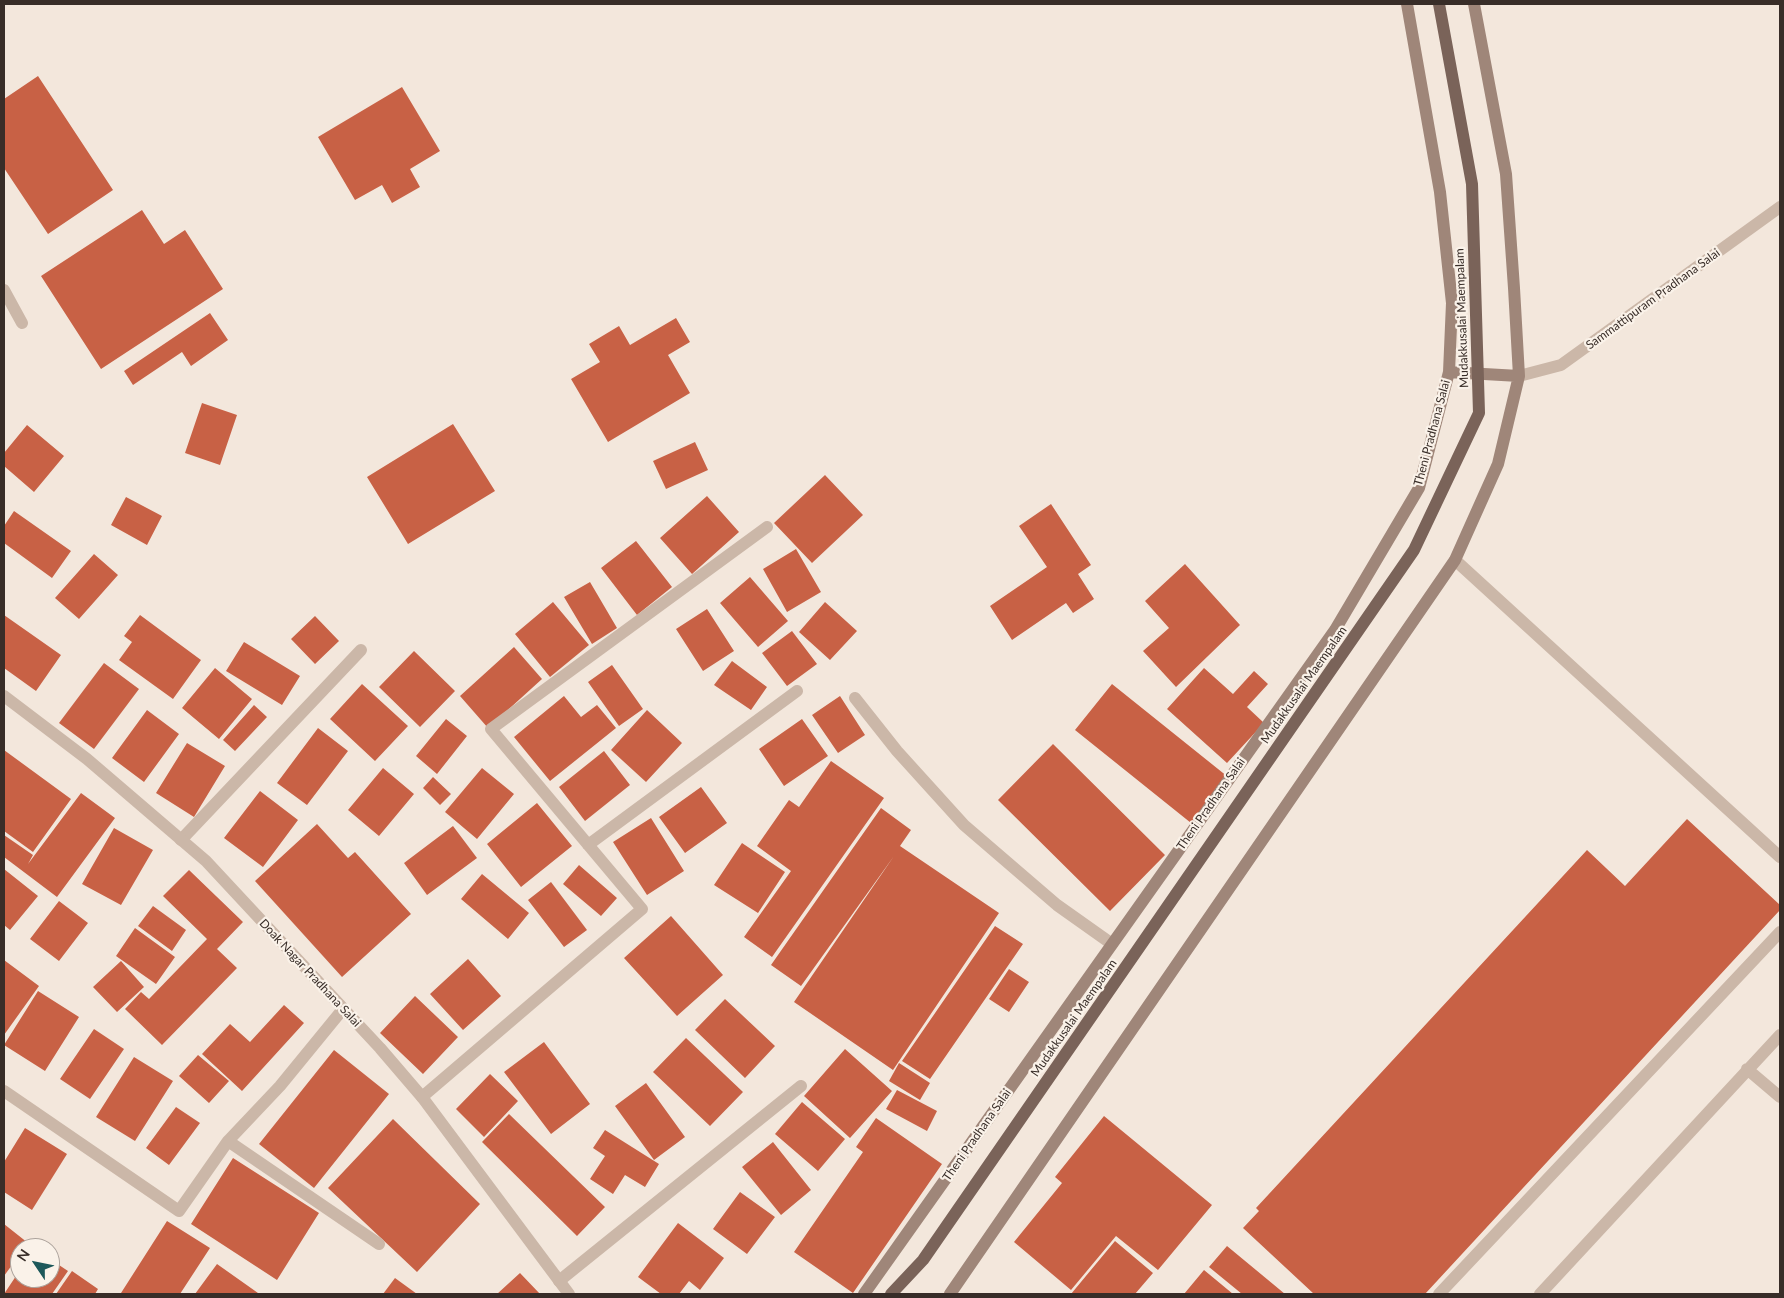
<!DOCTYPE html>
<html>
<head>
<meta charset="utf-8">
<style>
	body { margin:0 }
	#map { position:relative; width:1784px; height:1298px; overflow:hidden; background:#f3e7dc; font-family:Lato,sans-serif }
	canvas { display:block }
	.frame { position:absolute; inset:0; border:5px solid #382d28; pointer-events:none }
	.north { position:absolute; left:10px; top:1238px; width:50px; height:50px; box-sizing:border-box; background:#faf2e9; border:1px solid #aca39c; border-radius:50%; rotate:304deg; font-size:14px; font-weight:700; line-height:20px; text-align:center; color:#382d28 }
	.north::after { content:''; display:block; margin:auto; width:18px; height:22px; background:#1d585a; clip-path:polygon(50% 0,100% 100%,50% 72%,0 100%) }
</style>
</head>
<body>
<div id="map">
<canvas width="1784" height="1298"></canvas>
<div class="frame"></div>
<div class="north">N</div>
</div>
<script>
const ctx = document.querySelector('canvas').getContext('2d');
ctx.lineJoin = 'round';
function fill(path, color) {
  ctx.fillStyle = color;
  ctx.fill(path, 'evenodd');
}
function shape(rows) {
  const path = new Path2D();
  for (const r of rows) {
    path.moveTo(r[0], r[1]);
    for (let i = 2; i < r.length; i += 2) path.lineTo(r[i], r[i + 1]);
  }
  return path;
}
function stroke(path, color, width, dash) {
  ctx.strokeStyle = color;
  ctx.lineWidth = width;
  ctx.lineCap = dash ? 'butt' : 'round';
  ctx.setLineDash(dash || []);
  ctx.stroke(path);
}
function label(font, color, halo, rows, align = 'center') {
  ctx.font = font + ' Lato,sans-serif';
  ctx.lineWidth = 4.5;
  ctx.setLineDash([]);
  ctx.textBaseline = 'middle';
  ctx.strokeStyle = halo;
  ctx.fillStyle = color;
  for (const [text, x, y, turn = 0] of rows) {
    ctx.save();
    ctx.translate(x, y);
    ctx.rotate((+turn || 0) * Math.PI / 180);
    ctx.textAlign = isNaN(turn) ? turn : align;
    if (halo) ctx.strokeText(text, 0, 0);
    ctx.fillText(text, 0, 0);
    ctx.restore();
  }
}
fill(shape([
	[38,76,113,190,48,234,4,168,4,99],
	[402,87,440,151,410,169,420,187,392,203,382,185,355,200,318,137],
	[142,210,164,244,185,230,223,289,101,369,41,276],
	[210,313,228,340,191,366,182,352,133,385,124,371],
	[676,318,690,342,668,355,690,393,608,442,571,379,600,362,589,344,619,326,630,345],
	[202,403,237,415,220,465,185,453],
	[453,424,495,491,408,544,367,477],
	[27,425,64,456,34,492,4,466,4,453],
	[695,442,708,470,666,489,653,461],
	[825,475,863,515,812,563,774,523],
	[707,496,739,532,692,574,660,538],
	[126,497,162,516,147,545,111,525],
	[1051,504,1091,565,1078,574,1094,599,1073,613,1066,603,1012,640,990,606,1047,567,1019,526],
	[14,511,71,551,52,578,4,543,4,526],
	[636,541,672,587,637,615,601,568],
	[796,549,821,592,787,612,763,569],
	[94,554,118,575,79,619,55,598],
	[1185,564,1240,625,1176,687,1143,651,1169,628,1145,601],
	[750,577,788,621,758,647,720,603],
	[590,582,617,628,592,644,564,597],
	[553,602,589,645,550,677,515,634],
	[825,602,857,631,830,660,799,632],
	[707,609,734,651,703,671,676,629],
	[4,615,61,655,36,691,4,668],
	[140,615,201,660,173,699,119,660,132,642,124,636],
	[315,616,339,641,315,664,291,639],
	[792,631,817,664,787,686,762,653],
	[244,642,300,676,282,705,226,671],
	[514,647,542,679,488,728,460,696],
	[414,651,455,691,420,727,379,687],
	[732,661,767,687,751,710,714,685],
	[104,663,139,689,94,749,59,723],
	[612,665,643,709,619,726,588,682],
	[215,668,252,699,219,739,182,708],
	[1204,668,1233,694,1254,671,1268,684,1247,707,1264,723,1227,763,1167,709],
	[362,684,408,726,375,761,330,719],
	[1112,684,1228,777,1191,823,1075,730],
	[564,696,581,717,597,705,616,728,550,781,514,737],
	[840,696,865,735,838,753,812,715],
	[254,705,267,717,235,751,223,740],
	[147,710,179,734,144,782,112,758],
	[647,710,682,743,646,782,611,750],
	[446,719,467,736,437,774,416,756],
	[802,719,828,756,784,786,759,749],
	[318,728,348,751,307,805,277,783],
	[187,743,225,766,194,817,156,793],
	[1053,744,1165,855,1110,911,998,800],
	[4,750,71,799,33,852,4,831],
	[604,751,630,785,585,821,559,787],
	[831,761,884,798,772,957,744,937,791,871,757,846,789,800,799,807],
	[383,768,414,794,379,836,348,810],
	[482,768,514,794,477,839,445,812],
	[433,777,451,794,440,805,423,788],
	[701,787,727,823,685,853,659,817],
	[260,791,298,820,263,867,224,838],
	[81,793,115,818,57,897,4,857,4,835,33,855,28,864],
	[537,803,572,846,521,887,487,844],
	[881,808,911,830,900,846,999,913,893,1070,794,1002,894,856,801,986,771,965],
	[651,818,684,871,647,895,613,842],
	[1687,819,1780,905,1780,910,1425,1294,1314,1294,1243,1228,1259,1211,1256,1208,1587,850,1625,886],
	[317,824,348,858,355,852,411,914,342,977,255,881],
	[453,826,477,858,427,895,404,863],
	[114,828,153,850,121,905,82,884],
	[742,843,785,872,758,913,714,885],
	[579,865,617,898,601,916,563,884],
	[4,869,38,896,10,930,4,925],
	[189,870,243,922,217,949,237,968,162,1045,125,1009,141,992,149,999,207,939,163,896],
	[482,874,529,913,508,939,461,899],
	[551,882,587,930,564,947,528,900],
	[59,901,88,923,59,961,30,939],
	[153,906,186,930,172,951,138,926],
	[671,916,723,975,677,1016,624,958],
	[995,926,1023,944,930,1079,902,1061],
	[135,928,175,957,156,984,116,956],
	[468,959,501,996,463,1030,430,994],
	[4,960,39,986,4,1035],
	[121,961,144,987,117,1012,93,987],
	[1009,969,1029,982,1009,1012,989,999],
	[38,991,79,1017,45,1071,4,1045],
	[415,996,458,1037,423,1074,380,1033],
	[725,999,775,1046,745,1078,695,1030],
	[284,1005,304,1023,242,1091,202,1054,230,1024,250,1042],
	[94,1029,124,1049,90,1099,60,1079],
	[686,1038,743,1092,710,1126,653,1072],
	[544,1042,590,1104,551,1134,504,1072],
	[845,1049,892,1091,850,1138,804,1096],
	[334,1050,389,1094,314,1188,259,1144],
	[198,1055,229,1081,209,1103,179,1076],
	[134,1057,173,1081,135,1141,96,1117],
	[899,1063,930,1083,920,1100,889,1081],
	[490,1074,518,1101,484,1137,456,1109],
	[646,1083,685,1137,654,1160,615,1106],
	[897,1090,937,1111,927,1131,886,1109],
	[802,1102,845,1139,818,1171,775,1134],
	[176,1107,200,1123,169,1165,146,1148],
	[509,1114,605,1207,577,1236,482,1142],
	[1104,1116,1212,1205,1158,1270,1116,1236,1071,1290,1014,1242,1062,1183,1055,1177],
	[876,1118,942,1164,853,1293,794,1252,863,1152,856,1147],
	[393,1119,480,1204,417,1272,328,1188],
	[25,1128,67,1154,32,1210,4,1192,4,1162],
	[605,1130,659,1164,645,1187,625,1175,613,1194,590,1179,605,1156,593,1148],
	[773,1142,811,1190,781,1215,742,1167],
	[233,1158,319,1213,277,1280,191,1224],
	[740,1192,775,1217,747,1254,713,1229],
	[167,1221,210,1248,180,1294,123,1294,121,1293],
	[678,1223,724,1258,700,1290,689,1281,679,1294,661,1294,638,1277],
	[4,1224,28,1243,24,1248,20,1248,20,1254,4,1276],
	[1115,1241,1153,1273,1135,1294,1071,1294],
	[1227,1246,1285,1294,1242,1294,1209,1267],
	[50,1259,68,1271,52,1294,4,1294,20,1270,20,1278,50,1278],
	[217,1264,258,1293,257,1294,195,1294],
	[1204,1270,1233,1294,1184,1294],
	[72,1271,98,1289,95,1294,56,1294],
	[520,1273,540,1294,497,1294],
	[395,1278,417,1294,383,1294]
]), '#c86145');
stroke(shape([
	[4,290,22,323],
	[1455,560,1780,857],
	[855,698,897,751,964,825,1057,905,1112,944],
	[1439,1294,1780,932]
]), '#cbb7a8', 12);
stroke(shape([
	[181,840,361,650],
	[588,845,797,691],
	[1747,1069,1780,1097],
	[4,1091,179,1211,228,1141,379,1244],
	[422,1097,642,909,491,729,767,527],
	[228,1141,280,1086,343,1009],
	[559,1281,801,1086],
	[1540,1294,1780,1035]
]), '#cbb7a8', 12);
stroke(shape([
	[1519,376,1561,365,1780,207],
	[4,696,87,759,206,861,380,1048,422,1097,569,1294]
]), '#cbb7a8', 12);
stroke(shape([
	[1449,372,1519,376],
	[864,1294,1335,630,1419,488,1449,372,1452,303,1440,192,1407,4],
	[950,1294,1455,560,1498,464,1519,376,1514,288,1506,174,1474,4]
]), '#9f8679', 12);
stroke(shape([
	[891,1294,923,1260,1414,550,1479,413,1472,184,1439,4]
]), '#7a6359', 12);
label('12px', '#382d28', '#faf2e9', [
	["Sammattipuram Pradhana Salai",1653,299,-36],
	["Mudakkusalai Maempalam",1462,318,-92],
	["Theni Pradhana Salai",1432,433,-75],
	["Mudakkusalai Maempalam",1304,685,-55],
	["Theni Pradhana Salai",1211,804,-55],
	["Doak Nagar Pradhana Salai",310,973,47],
	["Mudakkusalai Maempalam",1074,1018,-55],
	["Theni Pradhana Salai",977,1135,-55]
]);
</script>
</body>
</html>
